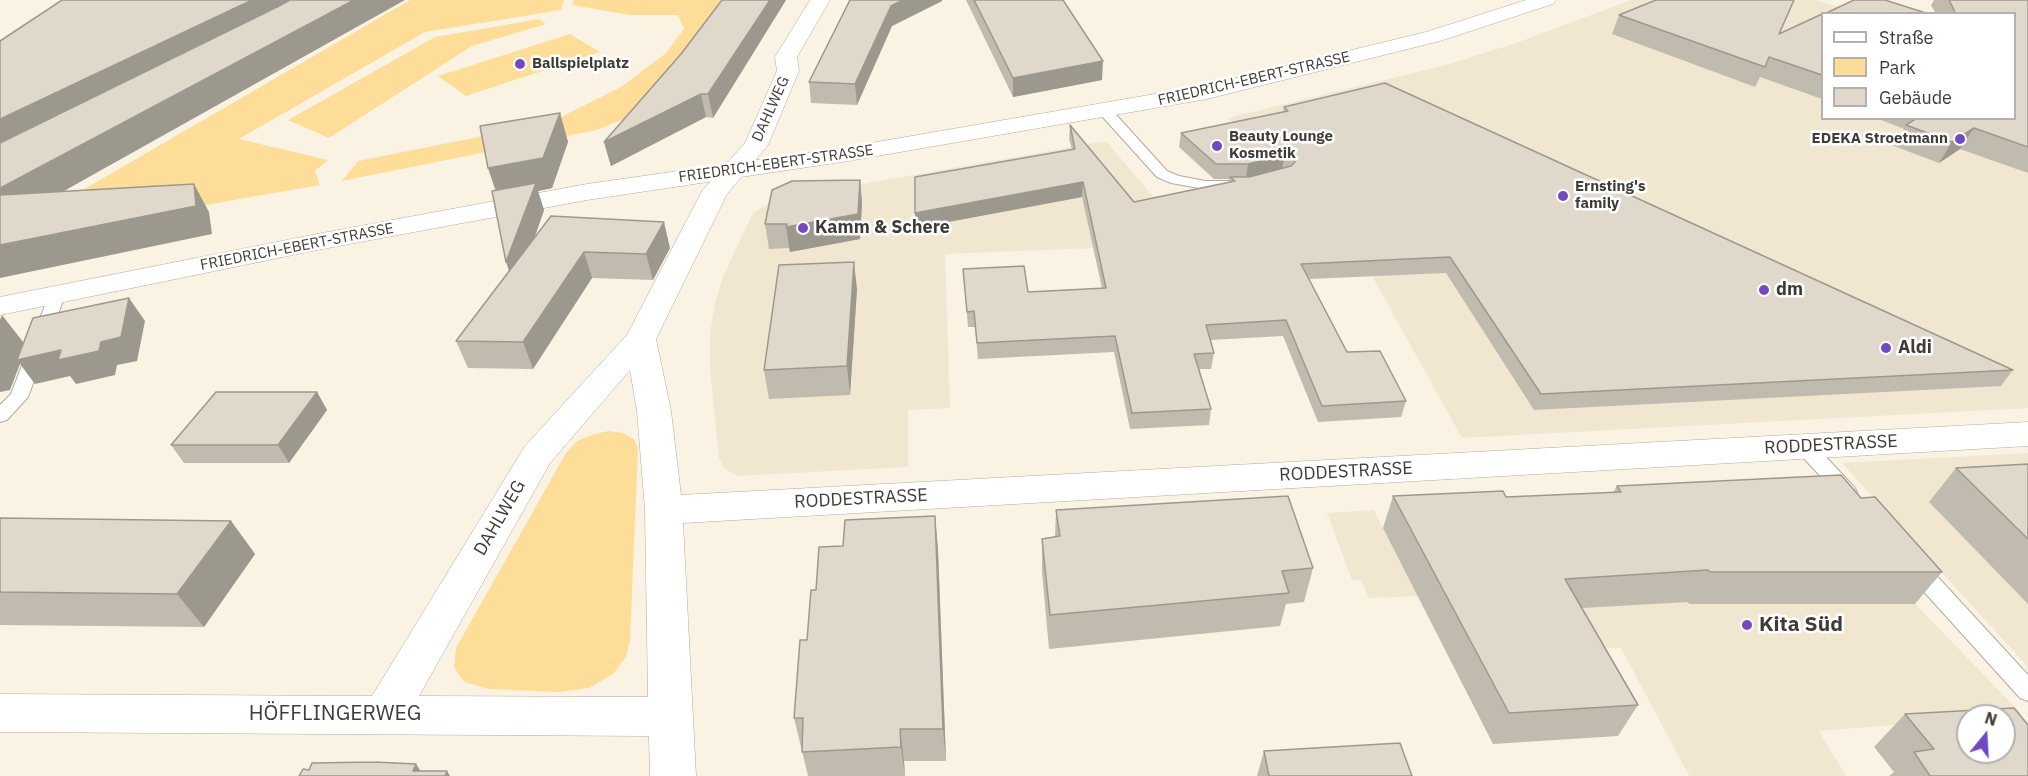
<!DOCTYPE html>
<html>
<head>
<meta charset="utf-8">
<style>
	body { margin:0 }
	#map { position:relative; width:2028px; height:776px; overflow:hidden; background:#faf3e4; font-family:"IBM Plex Sans",sans-serif }
	canvas { display:block }
	.legend { position:absolute; left:1821px; top:12px; width:195px; height:108px; box-sizing:border-box; background:#fff; border:2px solid #b2b1af; margin:0; padding:8px 10px; list-style:none; font-size:18px; color:#3f3c37 }
	.legend li { display:flex; align-items:center; gap:12px; height:30px }
	.legend b { width:30px; border:2px solid #b2b1af }
	.north { position:absolute; left:1956px; top:704px; width:60px; height:60px; box-sizing:border-box; background:#fff; border:2px solid #b2b1af; border-radius:50%; rotate:18deg; font-size:16px; font-weight:700; line-height:24px; text-align:center; color:#3f3c37 }
	.north::after { content:''; display:block; margin:auto; width:21px; height:27px; background:#7349c2; clip-path:polygon(50% 0,100% 100%,50% 72%,0 100%) }
</style>
</head>
<body>
<div id="map">
<canvas width="2028" height="776"></canvas>
<ul class="legend">
<li><b style="height:8px;background:#fff"></b>Straße</li>
<li><b style="height:16px;background:#fedd98"></b>Park</li>
<li><b style="height:16px;background:#e0d9cb"></b>Gebäude</li>
</ul>
<div class="north">N</div>
</div>
<script>
const ctx = document.querySelector('canvas').getContext('2d');
ctx.lineJoin = 'round';
function fill(path, color) {
  ctx.fillStyle = color;
  ctx.fill(path, 'evenodd');
}
function shape(rows) {
  const path = new Path2D();
  for (const r of rows) {
    path.moveTo(r[0], r[1]);
    for (let i = 2; i < r.length; i += 2) path.lineTo(r[i], r[i + 1]);
  }
  return path;
}
function stroke(path, color, width, dash) {
  ctx.strokeStyle = color;
  ctx.lineWidth = width;
  ctx.lineCap = dash ? 'butt' : 'round';
  ctx.setLineDash(dash || []);
  ctx.stroke(path);
}
function label(font, color, halo, rows, align = 'center') {
  ctx.font = font + ' "IBM Plex Sans",sans-serif';
  ctx.lineWidth = 5;
  ctx.setLineDash([]);
  ctx.textBaseline = 'middle';
  ctx.strokeStyle = halo;
  ctx.fillStyle = color;
  for (const [text, x, y, turn = 0] of rows) {
    ctx.save();
    ctx.translate(x, y);
    ctx.rotate((+turn || 0) * Math.PI / 180);
    ctx.textAlign = isNaN(turn) ? turn : align;
    if (halo) ctx.strokeText(text, 0, 0);
    ctx.fillText(text, 0, 0);
    ctx.restore();
  }
}
fill(shape([
	[1631,0,1815,0,1859,13,1822,14,1822,118,2014,118,2028,50,2028,408,1462,438,1352,240,1310,187,1227,118,1446,65,1516,43],
	[1106,141,1194,244,945,254,950,408,908,410,908,467,738,476,725,469,719,459,710,370,710,333,715,303,724,274,753,213,771,202,782,198],
	[2028,453,2028,667,1842,463],
	[1374,510,1383,528,1852,529,1915,604,2022,714,1968,716,1968,719,1819,731,1846,776,1689,776,1621,648,1570,647,1540,592,1369,598,1361,580,1352,580,1327,513]
]), '#f1e7d1');
fill(shape([
	[410,0,564,0,561,10,425,32,239,139,328,160,315,171,320,185,57,231,81,191],
	[574,0,736,0,657,105,597,130,342,181,358,161,549,123,621,87,666,53,684,29,678,15,629,15,572,5],
	[539,19,546,24,472,46,329,138,288,120,435,37],
	[570,34,600,52,466,96,438,76],
	[609,431,623,433,634,439,638,449,630,640,626,657,613,674,589,688,559,692,489,689,464,682,454,667,456,648,566,453,577,441,594,434]
]), '#fedd98');
const service = shape([
	[1105,107,1110,108,1167,171,1179,176,1205,181,1242,181,1249,185,1242,189,1205,189,1171,183,1157,177,1100,114,1099,111,1100,108,1105,107],
	[57,290,65,295,28,397,7,420,0,422,0,405,11,394,49,295,57,290],
	[1804,439,1811,441,1854,487,1857,492,1854,497,1847,499,1840,497,1797,451,1794,446,1797,441,1804,439],
	[1916,560,1924,562,2028,675,2028,701,2020,698,1908,574,1905,568,1908,562,1916,560]
]);
const minor = shape([
	[810,0,830,0,797,57,799,71,768,145,727,194,656,339,671,411,681,495,2028,422,2028,446,683,523,696,776,650,776,649,736,0,732,0,694,372,696,525,446,627,335,702,191,745,143,777,71,775,57,810,0],
	[630,370,637,411,645,510,648,697,419,696,550,463,630,370]
]);
const tertiary = shape([
	[1526,0,1556,0,1553,4,1440,41,1207,99,848,161,587,200,317,250,0,315,0,297,317,234,587,184,848,147,1207,85,1426,32,1526,0]
]);
stroke(service, '#b2ab9d', 2);
stroke(minor, '#b2ab9d', 1);
stroke(tertiary, '#b2ab9d', 1);
fill(service, '#fff');
fill(minor, '#fff');
fill(tertiary, '#fff');
fill(shape([
	[722,0,786,0,713,118,706,117,611,166,604,142,681,54],
	[850,0,942,0,942,1,892,26,857,105,811,103,809,82],
	[966,0,1063,0,1102,80,1013,97],
	[1934,0,2028,0,2028,173,1960,149,1939,163,1894,146,1904,129,1876,118,2014,118,2014,14,1936,14,1931,5],
	[1822,14,1822,99,1760,77,1755,87,1612,34,1619,15,1779,34],
	[1284,107,2013,370,2001,386,1534,410,1446,273,1309,279,1347,352,1406,401,1401,417,1318,422,1283,336,1210,340,1214,353,1211,369,1199,369,1211,409,1209,425,1130,429,1114,352,978,359,975,327,968,327,963,269,1028,292,1102,288,1082,197,916,228,1072,149,1069,139,1070,125,1134,202,1229,182,1229,179,1214,179,1179,147,1181,133,1283,112],
	[560,113,568,142,552,188,538,191,544,210,535,237,670,248,653,280,592,278,533,369,468,368,456,341,509,272,496,190,488,168],
	[860,180,862,203,860,239,790,252,789,248,769,249,765,224],
	[857,289,850,395,769,399,764,370],
	[317,392,327,410,289,463,184,463,171,445],
	[2028,464,2028,604,1929,502,1956,468],
	[1617,486,1861,498,1942,572,1915,604,1689,604,1688,602,1582,608,1638,705,1618,736,1493,744,1383,528,1393,496,1506,497,1613,493],
	[1056,510,1313,568,1304,602,1286,604,1280,626,1049,649,1042,572,1042,539,1055,537],
	[935,516,938,550,946,761,904,761,905,776,808,776,794,718,816,590,843,546],
	[0,518,231,521,255,554,204,627,0,625],
	[1905,714,2028,776,1889,776,1894,772,1874,747],
	[1264,751,1412,776,1257,776]
]), '#c1bbaf');
fill(shape([
	[252,0,304,0,0,154,0,119],
	[354,0,405,0,5,224,0,217,0,188],
	[770,0,786,0,713,118,708,94],
	[903,0,942,0,942,1,892,26,857,105,855,84,891,6],
	[1103,61,1102,80,1013,97,1013,78],
	[701,94,706,117,611,166,604,142],
	[560,113,568,142,552,188,538,191,544,210,516,291,506,262,498,198,488,168],
	[1974,128,1960,149,1939,163,1952,142],
	[1285,155,1282,169,1246,179,1248,164],
	[860,180,862,203,860,239,790,252,786,227],
	[1083,182,1082,197,916,228,915,213],
	[194,184,209,212,212,234,0,278,0,245],
	[664,222,670,248,653,280,646,254],
	[584,252,592,278,533,369,523,342],
	[854,262,857,289,850,395,847,366],
	[129,298,145,321,137,361,117,365,115,375,76,384,70,376,35,384,20,364,10,390,0,392,0,320,2,315,27,347,101,342],
	[317,392,327,410,289,463,278,445],
	[935,516,938,550,946,761,943,729],
	[231,521,255,554,204,627,177,594],
	[900,729,904,761,905,776,901,747],
	[416,764,424,776,413,771],
	[447,771,450,776,445,776]
]), '#9d988e');
const building = shape([
	[62,0,252,0,0,119,0,41,62,0],
	[290,0,354,0,0,188,0,143,277,7,290,0],
	[722,0,770,0,708,94,701,94,604,142,681,54,722,0],
	[850,0,903,0,891,6,855,84,809,82,850,0],
	[974,0,1063,0,1103,61,1013,78,974,0],
	[1656,0,1794,0,1779,34,1822,14,1822,75,1769,57,1765,67,1619,15,1656,0],
	[1854,0,1885,0,1929,14,1824,14,1854,0],
	[1949,0,2028,0,2028,147,1974,128,1952,142,1906,125,1917,118,2014,118,2014,14,1956,14,1949,0],
	[1385,83,2013,370,1541,394,1450,257,1301,264,1347,352,1380,351,1406,401,1322,406,1286,320,1206,325,1214,353,1194,354,1211,409,1132,413,1115,336,977,343,974,311,967,312,963,269,1024,266,1028,292,1106,288,1083,182,915,213,915,177,1075,149,1070,125,1134,202,1235,181,1230,177,1249,177,1291,166,1295,162,1294,159,1285,155,1248,164,1216,164,1181,133,1288,111,1284,107,1385,83],
	[560,113,543,158,488,168,480,126,560,113],
	[860,180,858,214,786,227,787,224,765,224,772,190,792,181,860,180],
	[536,183,506,262,492,191,536,183],
	[194,184,196,206,0,245,0,195,194,184],
	[551,216,664,222,646,254,584,252,523,342,456,341,551,216],
	[854,262,847,366,764,370,779,265,854,262],
	[129,298,121,337,101,342,99,351,58,360,61,350,17,360,33,318,129,298],
	[216,392,317,392,278,445,171,445,216,392],
	[2028,464,2028,539,1956,468,2028,464],
	[1841,475,1861,498,1875,497,1942,572,1710,572,1708,570,1565,579,1638,705,1509,713,1393,496,1503,491,1506,497,1621,492,1617,486,1841,475],
	[1288,496,1313,568,1282,571,1289,593,1050,615,1042,539,1060,536,1056,510,1288,496],
	[935,516,943,729,900,729,901,747,802,752,803,718,794,718,800,640,807,640,811,590,816,590,819,547,843,546,845,520,935,516],
	[0,518,231,521,177,594,0,592,0,518],
	[2014,708,2028,725,2028,776,1930,776,1914,752,1934,749,1905,714,2014,708],
	[1968,716,2004,716,2004,752,1968,752,1968,716],
	[1400,743,1412,776,1269,776,1264,751,1400,743],
	[375,762,416,764,413,771,447,771,445,776,299,776,303,769,309,770,312,763,375,762]
]);
fill(building, '#e0d9cb');
stroke(building, '#9d988e', 1.5);
for (const [x, y, r, color] of [
	[520,64,6,"#7349c2"],
	[1960,139,6,"#7349c2"],
	[1217,146,6,"#7349c2"],
	[1563,196,6,"#7349c2"],
	[803,228,6,"#7349c2"],
	[1764,290,6,"#7349c2"],
	[1886,348,6,"#7349c2"],
	[1747,625,6,"#7349c2"]
]) {
  const dot = new Path2D();
  dot.arc(x, y, r, 0, 2 * Math.PI);
  ctx.fillStyle = color;
  ctx.fill(dot);
  stroke(dot, '#fff', 2);
}
label('bold 15px', '#3f3c37', '#fff', [
	["Ballspielplatz",532,64],
	["Beauty Lounge",1229,137],
	["Kosmetik",1229,154],
	["EDEKA Stroetmann",1948,139,"right"],
	["Ernsting's",1575,187],
	["family",1575,204]
], 'left');
label('15px', '#3f3c37', '#fff', [
	["FRIEDRICH-EBERT-STRASSE",1254,79,-13],
	["DAHLWEG",771,109,-66],
	["FRIEDRICH-EBERT-STRASSE",776,164,-8],
	["FRIEDRICH-EBERT-STRASSE",297,247,-11]
]);
label('bold 18px', '#3f3c37', '#fff', [
	["Kamm & Schere",815,228],
	["dm",1776,290],
	["Aldi",1898,348]
], 'left');
label('18px', '#3f3c37', '#fff', [
	["RODDESTRASSE",1831,445,-3],
	["RODDESTRASSE",1346,472,-3],
	["RODDESTRASSE",861,499,-3],
	["DAHLWEG",500,518,-60]
]);
label('bold 21px', '#3f3c37', '#fff', [
	["Kita Süd",1759,625]
], 'left');
label('21px', '#3f3c37', '#fff', [
	["HÖFFLINGERWEG",335,714]
]);
</script>
</body>
</html>
